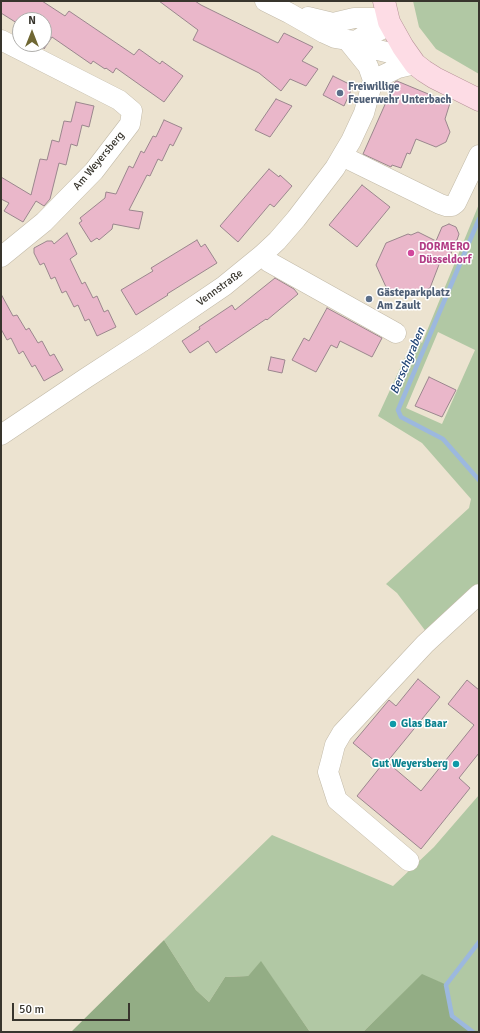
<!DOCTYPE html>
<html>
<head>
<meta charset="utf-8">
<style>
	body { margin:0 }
	#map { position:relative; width:480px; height:1033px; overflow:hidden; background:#ece3d0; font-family:Signika,sans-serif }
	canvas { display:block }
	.frame { position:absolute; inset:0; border:2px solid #38352d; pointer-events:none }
	.north { position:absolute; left:12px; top:12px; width:40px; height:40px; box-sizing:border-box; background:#fff; border:1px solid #afaeab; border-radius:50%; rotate:0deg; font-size:11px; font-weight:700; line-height:16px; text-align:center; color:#38352d }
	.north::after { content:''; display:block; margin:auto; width:14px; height:18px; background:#6f6733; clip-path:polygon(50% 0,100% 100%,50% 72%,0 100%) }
	.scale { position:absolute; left:12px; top:1003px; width:118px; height:18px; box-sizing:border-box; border:2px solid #38352d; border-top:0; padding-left:5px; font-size:12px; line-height:14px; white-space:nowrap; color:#38352d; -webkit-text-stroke:3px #fff; paint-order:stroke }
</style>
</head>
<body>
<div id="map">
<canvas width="480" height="1033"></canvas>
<div class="frame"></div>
<div class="north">N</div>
<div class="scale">50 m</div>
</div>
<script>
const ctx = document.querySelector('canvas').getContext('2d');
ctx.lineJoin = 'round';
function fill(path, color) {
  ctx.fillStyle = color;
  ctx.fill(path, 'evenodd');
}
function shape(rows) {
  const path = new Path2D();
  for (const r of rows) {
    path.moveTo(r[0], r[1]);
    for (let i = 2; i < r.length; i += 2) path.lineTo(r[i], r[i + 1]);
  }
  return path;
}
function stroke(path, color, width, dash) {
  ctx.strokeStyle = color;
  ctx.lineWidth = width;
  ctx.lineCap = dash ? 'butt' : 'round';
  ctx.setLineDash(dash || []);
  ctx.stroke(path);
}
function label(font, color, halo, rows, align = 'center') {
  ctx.font = font + ' Signika,sans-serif';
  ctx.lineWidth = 3;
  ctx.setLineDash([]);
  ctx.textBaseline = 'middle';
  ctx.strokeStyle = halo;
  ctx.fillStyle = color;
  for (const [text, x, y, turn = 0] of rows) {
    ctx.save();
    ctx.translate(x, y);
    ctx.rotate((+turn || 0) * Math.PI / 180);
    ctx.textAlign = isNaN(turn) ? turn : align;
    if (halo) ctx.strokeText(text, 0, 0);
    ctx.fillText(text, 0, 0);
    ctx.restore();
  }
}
fill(shape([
	[413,1,479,1,479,74,436,49,419,27],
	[479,204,479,588,427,633,397,593,386,584,469,508,471,499,422,443,378,416,414,338,422,343],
	[438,332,475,350,442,424,406,408],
	[479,795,479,939,446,985,422,975,363,1032,310,1032,261,962,248,976,225,977,209,1002,196,990,164,940,272,835,393,886,434,847],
	[479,943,479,1032,474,1032,452,1016,447,985]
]), '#b1c8a4');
fill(shape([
	[164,940,196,990,209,1002,225,977,248,976,261,961,310,1032,71,1032],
	[422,974,447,985,452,1016,474,1032,363,1032]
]), '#93ad85');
stroke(shape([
	[479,219,398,410,401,417,443,439,479,480],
	[473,1032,452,1016,446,985,479,942]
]), '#9cb8de', 4.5);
const building = shape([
	[1,1,42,1,65,16,69,11,134,55,139,49,160,64,162,61,183,76,164,102,116,68,113,73,106,68,105,69,93,61,91,64,52,37,44,49,44,20,20,20,20,25,1,13,1,1],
	[159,1,195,1,201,5,278,43,284,33,313,47,302,61,318,69,306,86,290,79,281,91,259,73,193,40,198,30,159,1],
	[333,76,353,86,344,106,323,95,333,76],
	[397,81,450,103,445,119,450,132,446,142,436,147,416,139,410,154,407,153,401,168,392,165,391,167,363,154,395,82,397,81],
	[276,99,292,106,270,137,255,130,276,99],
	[76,102,94,106,89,127,82,125,77,146,71,144,66,165,59,163,50,199,44,206,36,201,23,222,4,211,9,203,1,199,1,177,31,195,40,159,47,160,52,140,59,142,64,121,71,122,76,102],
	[164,120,182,128,173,146,170,144,162,161,158,159,150,176,147,175,129,210,143,212,139,229,113,224,112,229,99,240,97,238,91,242,79,223,82,221,80,218,105,198,106,192,116,194,129,166,133,168,141,151,144,153,153,136,156,137,164,120],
	[269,169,279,177,280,175,292,186,274,207,270,204,238,242,220,226,269,169],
	[362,185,390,207,357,247,329,225,362,185],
	[449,224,456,227,459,234,457,240,449,244,452,251,449,258,440,262,430,288,408,297,386,287,376,265,386,243,408,234,411,235,418,232,436,241,442,227,449,224],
	[67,233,77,254,70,259,82,284,85,282,93,298,97,296,104,312,108,310,116,327,97,336,89,319,85,321,78,305,74,307,66,291,62,293,55,277,51,279,44,263,40,265,34,253,34,248,47,241,52,241,54,244,67,233],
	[197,240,201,247,205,244,217,263,167,294,168,295,136,315,121,290,153,271,151,268,197,240],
	[275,278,294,289,298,294,267,320,266,319,216,353,208,341,190,353,182,341,200,329,199,327,232,305,235,310,275,278],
	[1,294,13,316,17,315,26,330,29,328,38,343,42,341,50,356,54,354,63,370,44,381,35,365,32,367,23,351,19,354,11,338,7,340,1,329,1,294],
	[327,308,382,338,372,357,340,341,337,348,331,345,316,372,292,360,304,338,309,341,327,308],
	[271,357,285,360,282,373,268,370,271,357],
	[429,377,456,390,442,417,415,406,429,377],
	[418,679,440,697,387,762,421,791,474,725,448,704,467,680,479,690,479,753,459,778,470,788,421,849,357,796,381,766,353,743,389,700,396,706,418,679]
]);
fill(building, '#eab7ca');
stroke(building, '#9a868d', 1);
const minor = shape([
	[265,1,289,13,324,33,335,38,347,40,356,41,366,47,410,58],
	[308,17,333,23,354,18,372,18,379,19,389,22,382,29,374,33,362,37,356,41],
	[1,40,119,100,132,111,130,124,94,171,44,222,1,257],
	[373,80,398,68,415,64],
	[342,156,440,204,446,206,452,206,456,203,479,155],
	[262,255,269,262,396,333],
	[1,435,86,378,143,341,224,286,262,255,277,241,296,219,335,168,342,156,351,141,364,113,373,80,368,66,347,40],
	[409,861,337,800,328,772,331,761,335,745,342,733,425,644,479,594]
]);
const major = shape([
	[384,1,389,22,403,47,415,64,424,71,435,78,479,100]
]);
stroke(minor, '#c2baa8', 21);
stroke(major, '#b79399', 23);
stroke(minor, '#fff', 20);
stroke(major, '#fddce5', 22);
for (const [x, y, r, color] of [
	[340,93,4,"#5c6f8a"],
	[411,253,4,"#d1479c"],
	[369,299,4,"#5c6f8a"],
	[393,724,4,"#0f9aa8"],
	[456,764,4,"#0f9aa8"]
]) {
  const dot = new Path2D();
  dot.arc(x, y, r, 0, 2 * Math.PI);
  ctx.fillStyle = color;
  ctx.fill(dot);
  stroke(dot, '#fff', 1.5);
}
label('bold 11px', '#4e5e75', '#fff', [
	["Freiwillige",348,87],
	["Feuerwehr Unterbach",348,100],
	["Gästeparkplatz",377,293],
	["Am Zault",377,306]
], 'left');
label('11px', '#38352d', '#fff', [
	["Am Weyersberg",99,161,-50],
	["Vennstraße",220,288,-36]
]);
label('bold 11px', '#b23c85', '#fff', [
	["DORMERO",419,247],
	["Düsseldorf",419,260]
], 'left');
label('bold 11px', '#0d838f', '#fff', [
	["Glas Baar",401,724],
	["Gut Weyersberg",448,764,"right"]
], 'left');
label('italic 12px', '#204475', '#fff', [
	["Berschgraben",408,361,-67]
]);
</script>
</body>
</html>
